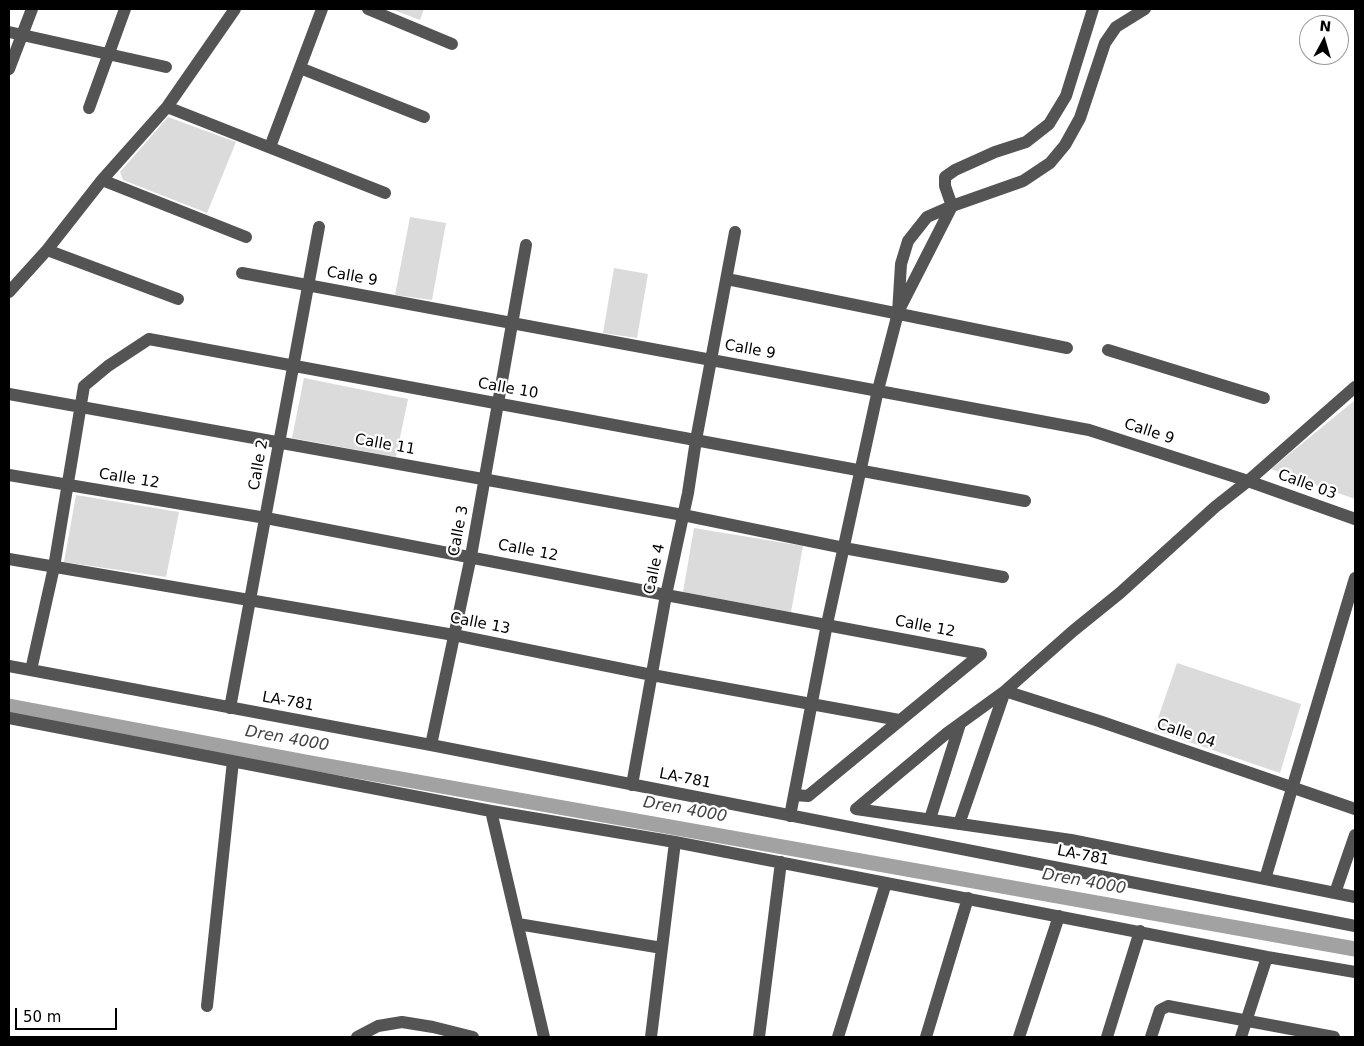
<!DOCTYPE html>
<html>
<head>
<meta charset="utf-8">
<style>
	body { margin:0 }
	#map { position:relative; width:1364px; height:1046px; overflow:hidden; background:#fff; font-family:"DejaVu Sans",sans-serif }
	canvas { display:block }
	.frame { position:absolute; inset:0; border:10px solid #000; pointer-events:none }
	.north { position:absolute; left:1299px; top:15px; width:50px; height:50px; box-sizing:border-box; background:#fff; border:1px solid #999; border-radius:50%; rotate:6deg; font-size:14px; font-weight:700; line-height:20px; text-align:center; color:#000 }
	.north::after { content:''; display:block; margin:auto; width:18px; height:22px; background:#000; clip-path:polygon(50% 0,100% 100%,50% 72%,0 100%) }
	.scale { position:absolute; left:15px; top:1008px; width:102px; height:22px; box-sizing:border-box; border:2px solid #000; border-top:0; padding-left:6px; font-size:15px; line-height:18px; white-space:nowrap; color:#000; -webkit-text-stroke:4px #fff; paint-order:stroke }
</style>
</head>
<body>
<div id="map">
<canvas width="1364" height="1046"></canvas>
<div class="frame"></div>
<div class="north">N</div>
<div class="scale">50 m</div>
</div>
<script>
const ctx = document.querySelector('canvas').getContext('2d');
ctx.lineJoin = 'round';
function fill(path, color) {
  ctx.fillStyle = color;
  ctx.fill(path, 'evenodd');
}
function shape(rows) {
  const path = new Path2D();
  for (const r of rows) {
    path.moveTo(r[0], r[1]);
    for (let i = 2; i < r.length; i += 2) path.lineTo(r[i], r[i + 1]);
  }
  return path;
}
function stroke(path, color, width, dash) {
  ctx.strokeStyle = color;
  ctx.lineWidth = width;
  ctx.lineCap = dash ? 'butt' : 'round';
  ctx.setLineDash(dash || []);
  ctx.stroke(path);
}
function label(font, color, halo, rows, align = 'center') {
  ctx.font = font + ' "DejaVu Sans",sans-serif';
  ctx.lineWidth = 4.5;
  ctx.setLineDash([]);
  ctx.textBaseline = 'middle';
  ctx.strokeStyle = halo;
  ctx.fillStyle = color;
  for (const [text, x, y, turn = 0] of rows) {
    ctx.save();
    ctx.translate(x, y);
    ctx.rotate((+turn || 0) * Math.PI / 180);
    ctx.textAlign = isNaN(turn) ? turn : align;
    if (halo) ctx.strokeText(text, 0, 0);
    ctx.fillText(text, 0, 0);
    ctx.restore();
  }
}
fill(shape([
	[391,9,424,9,420,20],
	[168,117,236,142,207,213,123,180,120,172],
	[410,217,446,223,432,300,395,295],
	[614,268,648,274,637,338,603,333],
	[304,378,408,399,396,457,292,438],
	[1355,400,1355,499,1271,469],
	[76,495,179,512,166,577,64,562],
	[694,528,803,546,791,612,683,592],
	[1177,663,1301,704,1280,773,1154,730]
]), '#dbdbdb');
stroke(shape([
	[9,706,306,762,1355,949]
]), '#a2a2a2', 15);
stroke(shape([
	[368,9,452,44],
	[9,32,166,67],
	[300,68,424,117],
	[9,69,32,9],
	[167,107,385,193],
	[89,108,125,9],
	[270,147,322,9],
	[102,180,246,237],
	[47,250,178,299],
	[242,273,1089,430,1248,481,1355,519],
	[727,279,1067,348],
	[9,292,47,250,102,180,167,107,235,9],
	[900,308,952,206,945,186,945,177,955,170,995,152,1026,142,1049,124,1066,96,1093,9],
	[1108,350,1264,398],
	[9,394,683,515,844,548,1003,577],
	[9,475,266,518,666,595,981,654],
	[9,559,454,635,652,675,899,720],
	[9,666,431,745,1355,926],
	[31,670,54,567,84,386,108,366,149,339,1025,501],
	[230,708,319,227],
	[9,718,491,811,675,842,1267,957,1355,972],
	[431,745,471,556,526,245],
	[632,785,666,595,688,493,696,440,735,232],
	[794,795,808,796,981,654],
	[856,809,947,733,1005,691,1073,631,1120,593,1215,507,1248,481,1355,387],
	[856,809,1071,840,1355,897],
	[491,811,544,1037],
	[790,816,827,624,878,390,898,313,901,264,908,241,927,217,952,206,1023,181,1050,163,1065,145,1080,118,1105,43,1116,27,1145,9],
	[930,819,960,724],
	[959,824,1005,691,1099,721,1355,809],
	[1265,879,1355,578],
	[1335,893,1355,835],
	[518,924,662,948],
	[207,1006,233,761],
	[357,1037,378,1026,402,1022,433,1027,473,1037],
	[651,1037,675,842],
	[759,1037,781,862],
	[838,1037,886,883],
	[926,1037,968,898],
	[1019,1037,1059,916],
	[1107,1037,1140,931],
	[1151,1037,1160,1010,1168,1006,1334,1037],
	[1241,1037,1267,957]
]), '#545454', 12);
label('15px', '#000', '#fff', [
	["Calle 9",352,277,10],
	["Calle 9",750,350,10],
	["Calle 10",508,389,10],
	["Calle 9",1149,432,18],
	["Calle 11",385,445,10],
	["Calle 2",259,465,-80],
	["Calle 12",129,479,9],
	["Calle 03",1307,485,20],
	["Calle 3",459,531,-79],
	["Calle 12",528,551,11],
	["Calle 4",655,569,-78],
	["Calle 13",480,624,11],
	["Calle 12",925,627,11],
	["LA-781",288,702,10],
	["Calle 04",1186,734,19],
	["LA-781",685,779,11],
	["LA-781",1083,856,11]
]);
label('italic 16px', '#434343', '#fff', [
	["Dren 4000",287,739,10],
	["Dren 4000",685,810,10],
	["Dren 4000",1084,882,10]
]);
</script>
</body>
</html>
